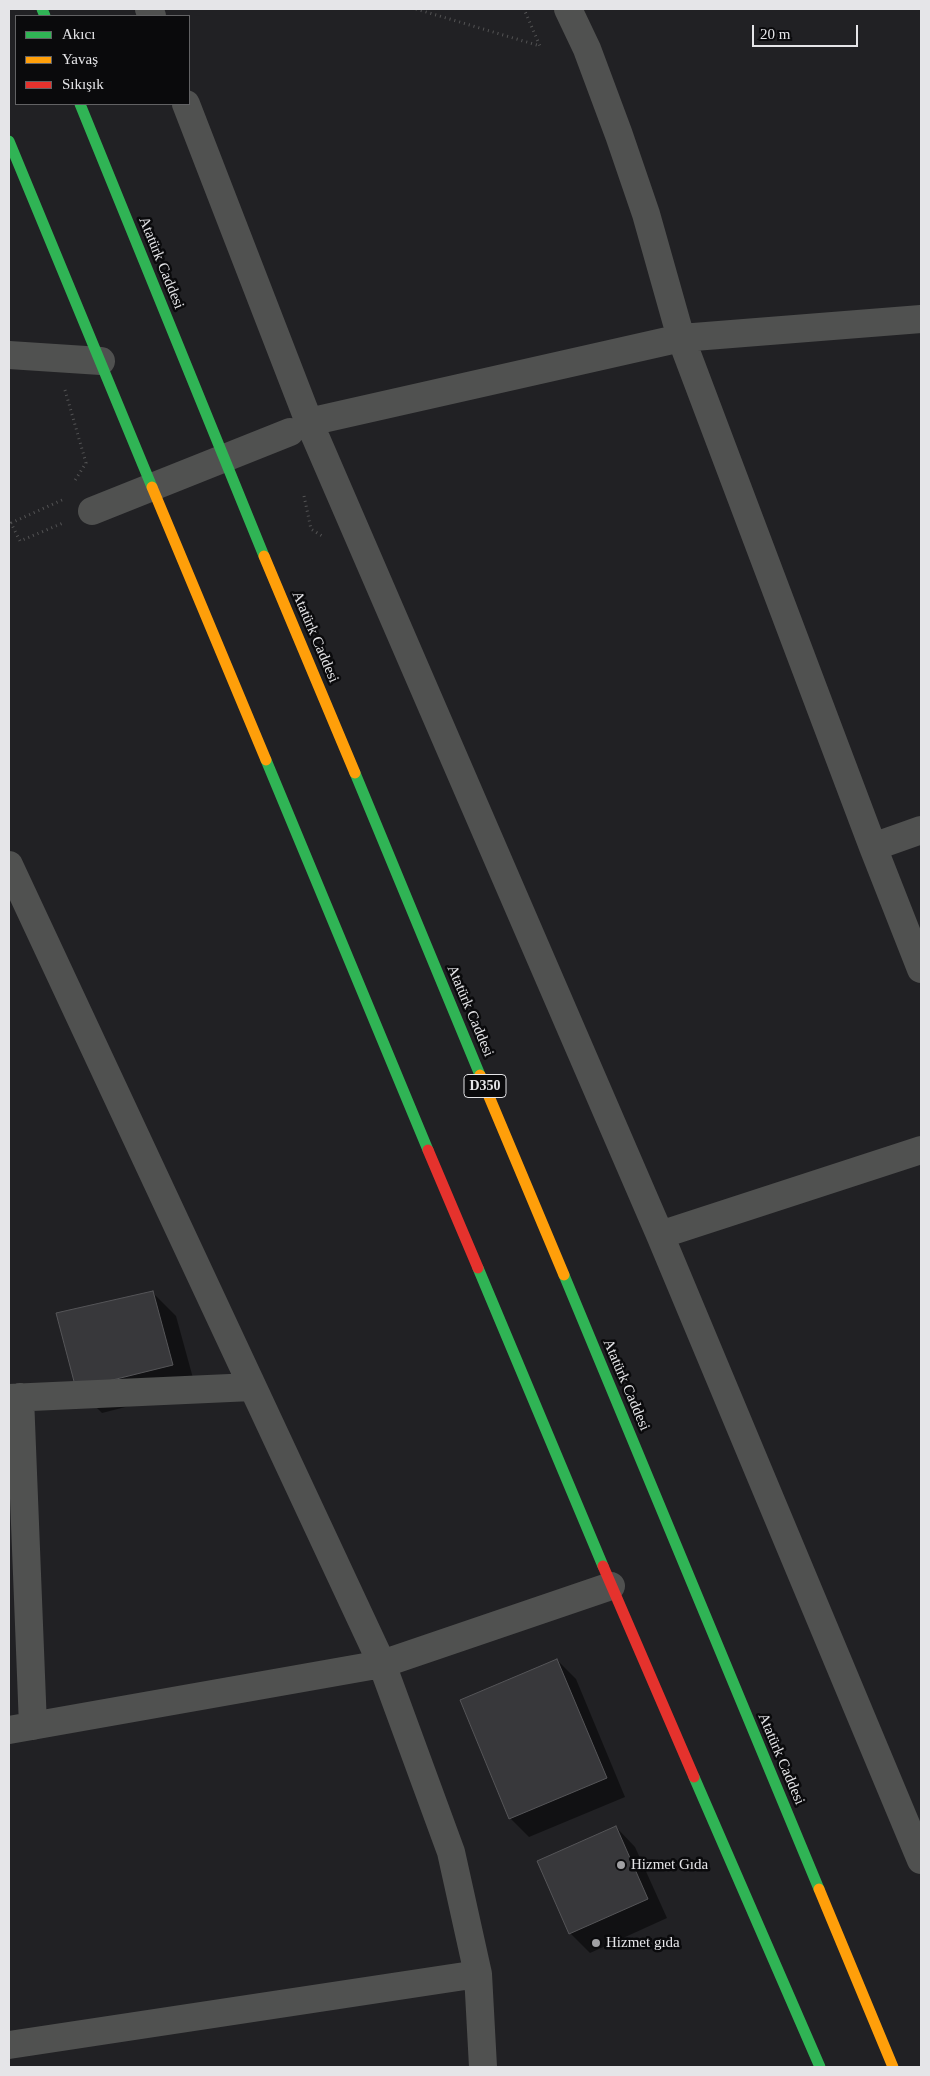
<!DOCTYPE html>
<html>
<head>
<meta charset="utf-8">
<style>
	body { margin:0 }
	#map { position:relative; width:930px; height:2076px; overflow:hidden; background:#212124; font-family:"Times New Roman",serif }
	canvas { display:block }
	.frame { position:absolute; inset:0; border:10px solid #e5e5e8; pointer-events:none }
	.legend { position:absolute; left:15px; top:15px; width:175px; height:90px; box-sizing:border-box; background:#0a0a0c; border:1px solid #626264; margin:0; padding:6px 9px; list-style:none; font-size:15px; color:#e5e5e8 }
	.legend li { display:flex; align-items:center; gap:10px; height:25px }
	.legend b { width:25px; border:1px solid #626264 }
	.scale { position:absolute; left:752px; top:25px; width:106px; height:22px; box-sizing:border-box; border:2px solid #e5e5e8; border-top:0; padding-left:6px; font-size:15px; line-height:18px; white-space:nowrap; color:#e5e5e8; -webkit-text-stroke:4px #0a0a0c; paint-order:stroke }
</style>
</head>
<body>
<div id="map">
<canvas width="930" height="2076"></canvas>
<div class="frame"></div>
<ul class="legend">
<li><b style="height:6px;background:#30b455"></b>Akıcı</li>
<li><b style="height:6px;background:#ff9f0a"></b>Yavaş</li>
<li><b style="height:6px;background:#e5322d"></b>Sıkışık</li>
</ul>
<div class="scale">20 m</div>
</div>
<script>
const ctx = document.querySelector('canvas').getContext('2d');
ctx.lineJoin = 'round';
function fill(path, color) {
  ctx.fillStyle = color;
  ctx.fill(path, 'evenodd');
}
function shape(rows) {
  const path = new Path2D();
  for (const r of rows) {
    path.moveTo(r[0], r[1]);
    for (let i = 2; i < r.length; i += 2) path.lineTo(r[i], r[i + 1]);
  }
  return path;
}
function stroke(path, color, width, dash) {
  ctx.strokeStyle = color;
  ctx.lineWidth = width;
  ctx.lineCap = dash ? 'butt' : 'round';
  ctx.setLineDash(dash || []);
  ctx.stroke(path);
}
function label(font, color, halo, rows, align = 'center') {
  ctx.font = font + ' "Times New Roman",serif';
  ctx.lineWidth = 5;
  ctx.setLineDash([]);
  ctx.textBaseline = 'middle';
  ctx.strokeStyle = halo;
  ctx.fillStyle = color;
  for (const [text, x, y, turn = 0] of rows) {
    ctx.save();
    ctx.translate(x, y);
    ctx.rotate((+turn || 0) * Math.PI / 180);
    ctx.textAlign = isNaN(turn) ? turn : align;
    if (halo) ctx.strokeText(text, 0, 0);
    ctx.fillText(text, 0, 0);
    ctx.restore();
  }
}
fill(shape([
	[152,1292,176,1316,196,1389,102,1413,77,1388],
	[557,1660,576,1679,625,1797,529,1837,510,1818],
	[616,1827,635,1847,667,1918,590,1953,570,1933,538,1862]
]), '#0007');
const building = shape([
	[153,1291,173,1365,76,1389,56,1313,153,1291],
	[557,1659,607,1778,509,1819,460,1700,557,1659],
	[616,1826,648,1899,569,1934,537,1861,616,1826]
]);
fill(building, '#38383b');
stroke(building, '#555558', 1);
stroke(shape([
	[416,9,540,46,524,9],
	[65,390,86,463,74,482],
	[304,496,311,529,322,536],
	[62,500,11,523,20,541,63,523]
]), '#535354', 3, [1, 4]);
stroke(shape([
	[149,9,152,16],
	[568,9,587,49,619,135,646,214,681,338,873,847,921,969],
	[186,104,309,422,660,1235,921,1860],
	[9,355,101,361],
	[309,422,681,338,921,319],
	[92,511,290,432],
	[873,847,921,830],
	[9,865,382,1664,451,1852,478,1974,483,2067],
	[660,1235,921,1150],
	[20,1397,33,1726],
	[9,1398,252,1387],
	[9,1730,382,1664,611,1586],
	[9,2045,478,1974]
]), '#505150', 28);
stroke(shape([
	[42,9,45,16],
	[80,104,264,556],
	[9,141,152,487],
	[266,760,428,1150],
	[355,773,480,1075],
	[478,1268,603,1566],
	[564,1275,819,1889],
	[694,1777,820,2067]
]), '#30b455', 11);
stroke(shape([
	[152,487,266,760],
	[264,556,355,773],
	[480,1075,564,1275],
	[819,1889,893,2067]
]), '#ff9f0a', 11);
stroke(shape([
	[428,1150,478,1268],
	[603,1566,694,1777]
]), '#e5322d', 11);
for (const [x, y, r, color] of [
	[621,1865,5,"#a0a0a3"],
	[596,1943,5,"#a0a0a3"]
]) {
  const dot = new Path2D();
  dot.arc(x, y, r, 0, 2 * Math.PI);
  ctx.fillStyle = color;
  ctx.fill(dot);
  stroke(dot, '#0a0a0c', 2);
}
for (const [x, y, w] of [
	[485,1086,42]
]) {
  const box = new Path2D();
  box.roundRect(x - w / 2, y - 11.5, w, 23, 4);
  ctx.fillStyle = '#0a0a0c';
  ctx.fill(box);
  stroke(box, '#e5e5e8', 1);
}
label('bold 14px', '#e5e5e8', null, [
	["D350",485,1086]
]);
label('15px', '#e5e5e8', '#0a0a0c', [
	["Atatürk Caddesi",161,263,68],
	["Atatürk Caddesi",315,637,67],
	["Atatürk Caddesi",470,1011,67],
	["Atatürk Caddesi",626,1385,67],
	["Atatürk Caddesi",781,1759,67]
]);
label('15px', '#e5e5e8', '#0a0a0c', [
	["Hizmet Gıda",631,1865],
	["Hizmet gıda",606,1943]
], 'left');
</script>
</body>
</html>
